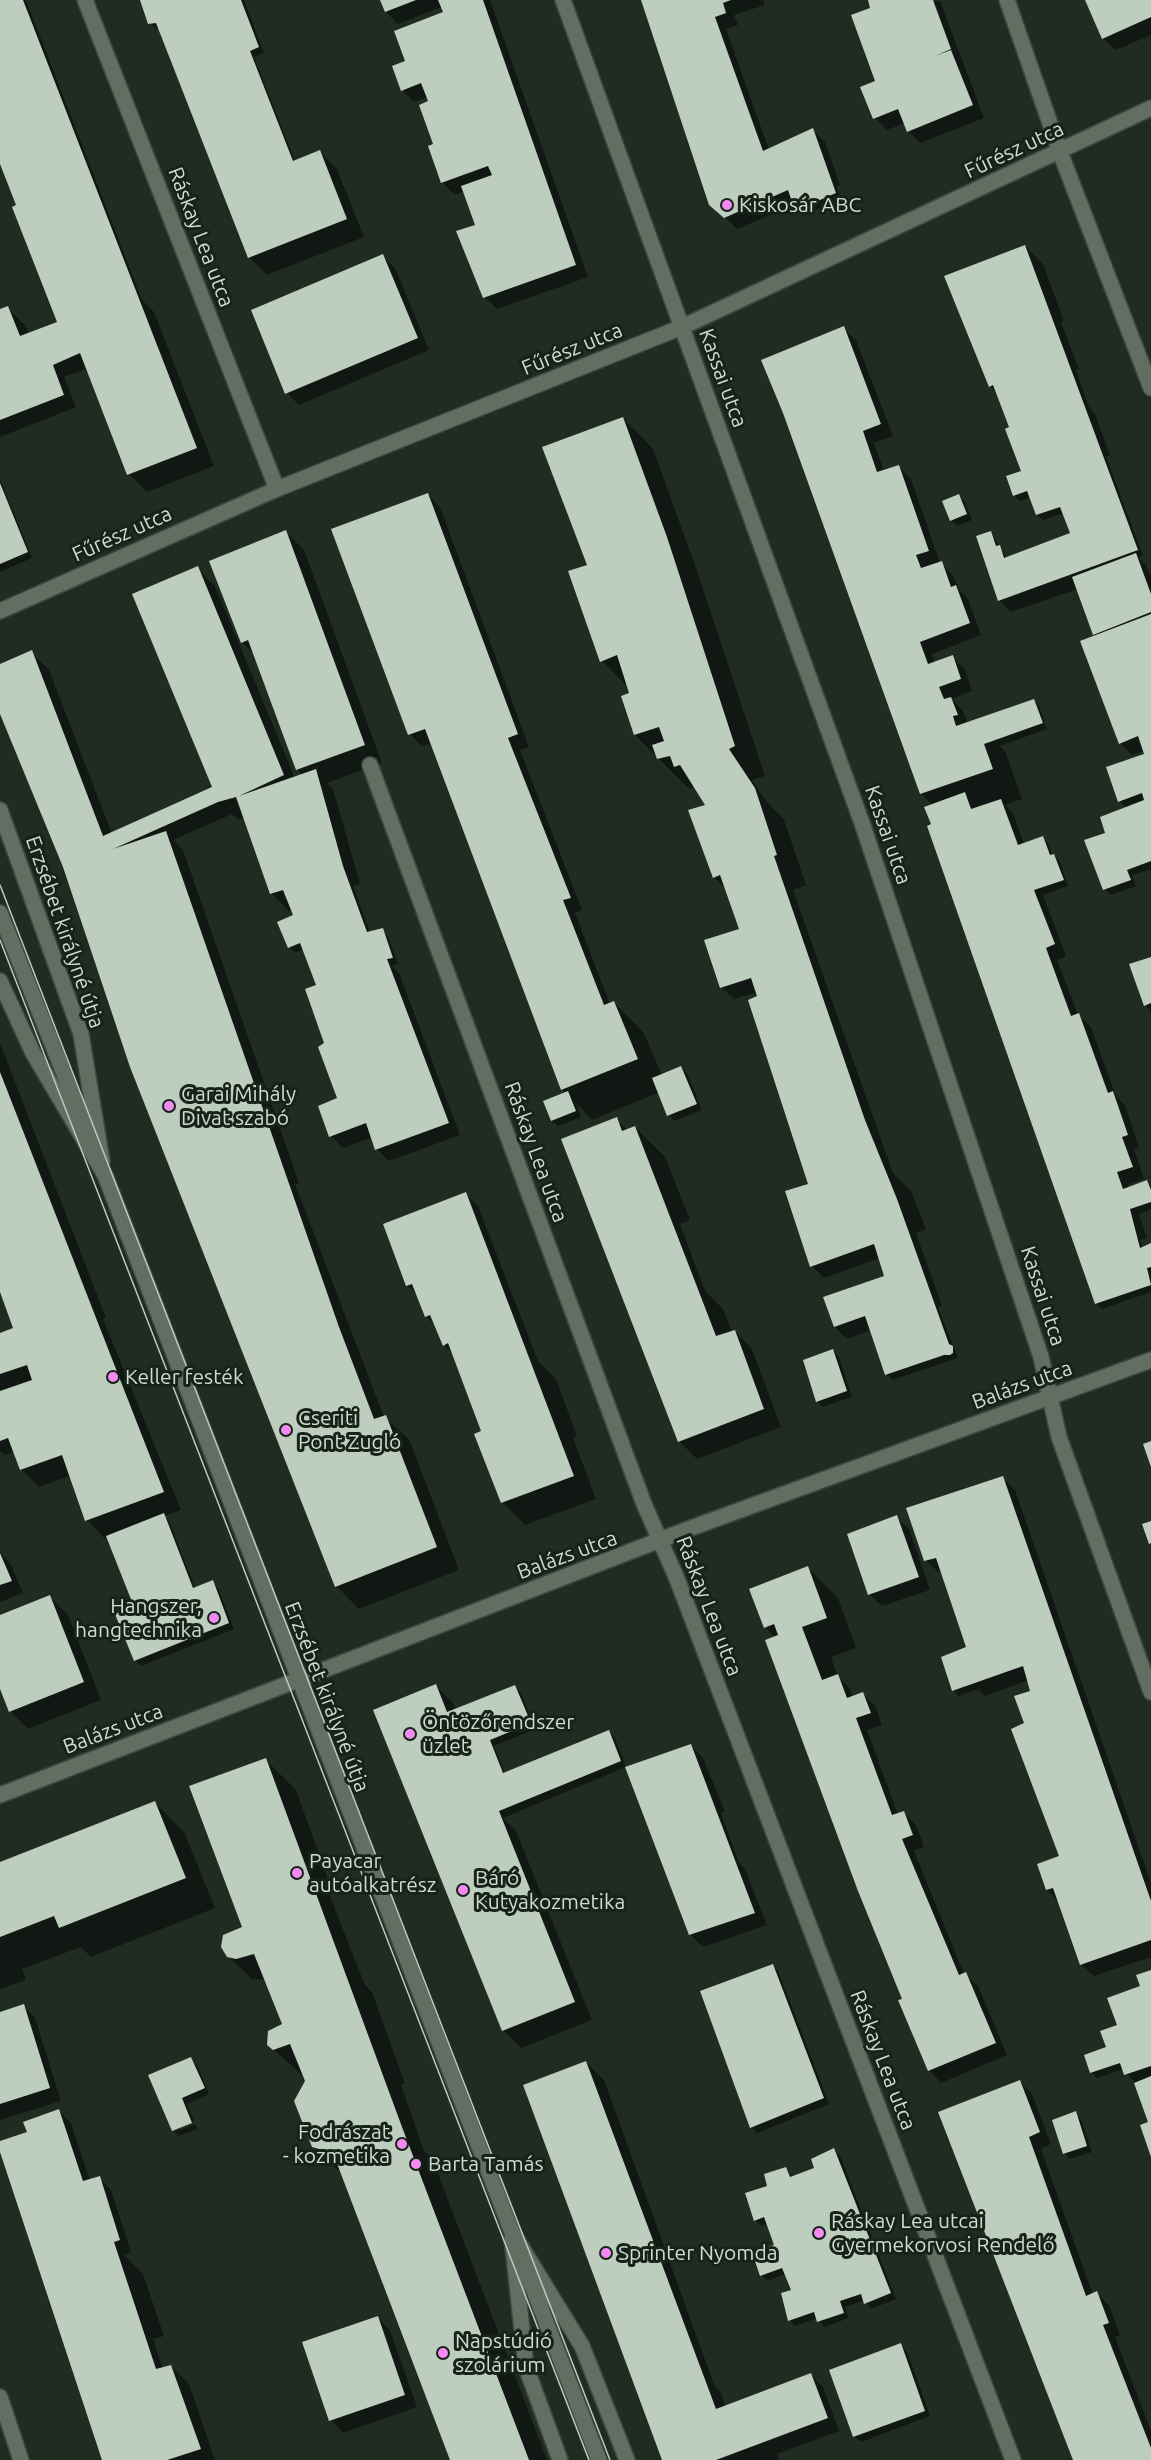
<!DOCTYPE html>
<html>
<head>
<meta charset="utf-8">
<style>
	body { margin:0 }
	canvas { display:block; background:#202c21 }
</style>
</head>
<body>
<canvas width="1151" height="2460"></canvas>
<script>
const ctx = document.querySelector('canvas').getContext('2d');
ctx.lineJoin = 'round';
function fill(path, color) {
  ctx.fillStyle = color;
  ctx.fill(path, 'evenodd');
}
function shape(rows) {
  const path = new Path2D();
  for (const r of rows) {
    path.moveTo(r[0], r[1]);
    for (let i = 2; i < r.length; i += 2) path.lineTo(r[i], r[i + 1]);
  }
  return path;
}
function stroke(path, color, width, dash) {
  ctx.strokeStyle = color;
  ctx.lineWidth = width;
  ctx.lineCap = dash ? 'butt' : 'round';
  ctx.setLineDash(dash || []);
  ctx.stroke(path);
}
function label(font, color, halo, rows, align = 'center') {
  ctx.font = font + ' Ubuntu,sans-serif';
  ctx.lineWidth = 6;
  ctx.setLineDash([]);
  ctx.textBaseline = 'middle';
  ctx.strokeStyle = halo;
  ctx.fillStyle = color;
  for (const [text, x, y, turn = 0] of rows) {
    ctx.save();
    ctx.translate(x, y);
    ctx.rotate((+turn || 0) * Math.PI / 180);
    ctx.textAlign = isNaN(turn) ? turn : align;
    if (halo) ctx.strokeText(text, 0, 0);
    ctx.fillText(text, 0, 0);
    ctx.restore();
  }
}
fill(shape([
	[0,0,26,0,142,300,154,312,214,466,147,492,129,474,86,369,64,377,76,407,0,437,0,311,8,308,26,326,29,335,59,323,0,160],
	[141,0,244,0,264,53,254,57,295,161,319,151,337,169,364,237,267,275,249,257,160,28,156,29,150,23],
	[381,0,490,0,588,277,497,309,485,297,477,226,464,191,455,195,442,182,428,97,414,102,402,90,445,13,442,7,398,24,386,12],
	[643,0,763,0,765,5,734,15,738,25,726,29,769,150,813,130,825,142,840,185,837,187,841,199,802,216,794,205,737,229,730,222,720,213],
	[869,0,940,1,984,118,920,143,908,131,905,123,887,130,875,118,877,81,873,8],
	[1087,0,1151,0,1151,35,1116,50,1103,38],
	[1025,246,1043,264,1064,321,1061,322,1079,369,1076,370,1089,407,1095,414,1110,455,1106,457,1143,556,1138,557,1147,567,1151,576,1151,869,1132,875,1136,886,1111,895,1105,889,1107,834,1127,808,1119,801,1146,755,1145,751,1132,755,1120,743,1095,637,1078,589,1011,612,999,600,991,533,1007,558,1072,534,1064,513,1043,520,1037,515,1031,497,1020,501,1014,496,1023,472,1012,428,999,395,990,386],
	[382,256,395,268,429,350,299,405,287,393],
	[843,328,856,340,893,436,874,443,884,471,898,466,911,479,940,563,953,575,959,590,968,599,981,635,932,654,935,663,952,657,965,669,972,691,952,699,963,711,968,724,1034,700,1039,706,1047,729,1000,746,1005,751,1022,799,1005,805,1013,813,1024,844,1042,837,1048,843,1053,856,1060,861,1068,886,1043,895,1066,956,1057,960,1078,1015,1091,1027,1116,1096,1125,1105,1139,1148,1134,1149,1144,1179,1128,1184,1130,1188,1147,1182,1151,1186,1151,1209,1139,1214,1147,1238,1140,1240,1143,1248,1151,1245,1151,1292,1102,1309,1096,1303,933,825,933,805,921,794,904,745],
	[623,418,653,449,696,568,765,776,752,780,767,802,784,820,806,885,793,890,893,1173,911,1191,926,1229,916,1233,942,1306,938,1307,958,1358,893,1380,887,1374,872,1330,847,1339,835,1327,825,1297,886,1277,880,1258,824,1278,812,1266,809,1185,759,997,758,992,734,999,721,987,741,930,727,890,714,877,708,805,695,787,689,789,635,735,629,688,602,661,589,566],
	[0,479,32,558,0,572],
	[428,494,440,507,529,747,520,750,582,910,575,913,610,1004,614,1002,644,1033,662,1075,681,1067,687,1073,702,1110,674,1121,669,1115,660,1092,592,1120,576,1103,581,1117,558,1126,552,1121,545,1102,566,1094,562,1089,432,743,422,746,410,734],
	[959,496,965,502,972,520,957,526,951,520],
	[286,532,304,550,382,763,327,783,333,789,360,884,353,886,370,933,382,930,388,936,398,964,392,966,399,973,460,1135,389,1161,377,1149,373,1137,343,1148,331,1136,339,1099,326,1044,318,986,304,949,295,953,289,947,295,916,292,910,289,911,271,893,245,817,238,820,232,814,173,840,183,850,299,1183,295,1184,384,1417,409,1439,459,1570,359,1609,336,1586,207,1262,64,866,0,710,0,666,31,652,49,670,112,834,216,794,197,568,215,586,295,778,303,775,297,769,256,656,242,642],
	[1151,958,1151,1011,1145,1005],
	[0,1043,106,1318,103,1319,181,1510,164,1516,169,1521,195,1588,212,1582,218,1588,234,1629,141,1666,135,1660,135,1608,108,1537,104,1538,87,1520,71,1475,39,1487,21,1469,15,1452,5,1455,0,1451,0,1334,15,1329,0,1287],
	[616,1119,627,1130,635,1127,665,1157,690,1220,680,1224,705,1291,723,1309,732,1332,735,1331,752,1349,781,1427,697,1459,679,1441],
	[466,1194,478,1206,538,1361,556,1379,577,1436,573,1438,596,1499,525,1525,502,1502,483,1432,454,1355,444,1345,437,1327,426,1316,418,1296,407,1285],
	[833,1351,839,1357,852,1397,823,1407,817,1401],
	[1002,1478,1015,1490,1151,1883,1151,1957,1094,1976,1081,1964,1060,1903,1047,1890,1061,1857,1026,1724,1032,1691,1029,1680,985,1696,978,1689,959,1696,954,1691,942,1658,968,1648,942,1571,938,1572,926,1560],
	[896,1517,909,1529,930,1590,882,1606,869,1594],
	[0,1552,10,1563,23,1593,0,1602],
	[808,1568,838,1598,856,1648,831,1657,838,1677,850,1688,853,1697,862,1693,875,1706,882,1725,867,1730,898,1815,904,1813,916,1825,924,1847,914,1851,964,1974,978,1986,1007,2055,941,2083,929,2070,776,1638,765,1627],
	[50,1597,68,1615,101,1700,28,1729,10,1711,0,1685,0,1617],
	[436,1686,454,1704,456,1710,515,1687,521,1693,536,1729,494,1746,505,1773,609,1732,615,1738,626,1767,503,1818,516,1831,592,2020,521,2048,503,2030],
	[691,1746,703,1758,725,1812,721,1813,739,1863,745,1869,767,1925,703,1947,690,1934],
	[266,1760,296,1790,333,1893,329,1894,365,1985,372,1992,405,2084,401,2085,424,2151,432,2158,547,2460,452,2460,342,2171,336,2169,313,2146,306,2079,268,2044,284,2025,266,1980,252,1979,228,1956,244,1928],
	[154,1802,184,1832,215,1908,91,1957,81,1947,22,1969,26,1980,0,1989,0,1862],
	[772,1965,778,1971,829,2104,757,2133,751,2127],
	[1151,1971,1151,2154,1150,2123,1137,2085,1123,2069,1097,2078,1091,2072,1108,2048],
	[23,2006,35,2018,61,2101,0,2120,0,2014],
	[191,2059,197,2065,209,2094,187,2104,194,2121,174,2131],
	[586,2062,604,2080,715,2387,720,2392,726,2407,811,2375,823,2387,839,2431,777,2454,779,2460,664,2460],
	[1020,2082,1032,2094,1051,2144,1041,2149,1093,2295,1096,2293,1109,2305,1120,2335,1115,2337,1151,2431,1151,2460,1074,2460],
	[59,2111,71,2123,90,2181,99,2178,111,2190,131,2252,124,2255,143,2274,164,2336,153,2339,163,2369,171,2366,189,2384,215,2460,104,2460,0,2146,0,2143,29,2133],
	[1075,2113,1081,2119,1092,2152,1070,2159,1064,2153],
	[195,2124,197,2129,179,2136,174,2132],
	[834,2150,840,2156,896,2299,871,2309,865,2300,845,2307,849,2318,824,2327,818,2318,795,2326,790,2320,793,2291,786,2274,767,2281,761,2275,776,2246,768,2223,761,2226,755,2220,769,2187,786,2169,793,2177,816,2169],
	[378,2318,390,2330,417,2407,343,2433,331,2420],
	[901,2345,907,2351,930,2416,861,2442,855,2437,831,2371]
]), '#0007');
fill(shape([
	[0,0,23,0,197,448,127,475,80,353,53,365,64,395,0,420,0,309,8,306,20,336,57,322,12,207,16,205,0,164],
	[140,0,241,0,259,47,250,51,293,161,320,150,347,219,248,258,156,23,148,24],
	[380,0,416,0,385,12],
	[438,0,483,0,576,265,483,298,456,231,475,225,461,186,492,175,488,166,441,183,428,146,433,144,419,105,428,101,421,83,401,91,392,66,405,61,394,31,443,12],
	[641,0,731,0,723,3,726,13,715,17,763,151,813,128,836,193,795,211,788,190,724,218,709,205],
	[868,0,933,0,951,49,935,56,951,50,973,105,907,132,898,109,873,119,860,87,875,81,851,15,870,8],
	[1085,0,1151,0,1151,17,1102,39],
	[1025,245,1138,550,998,601,976,536,991,531,996,546,1000,545,1004,558,1070,533,1060,507,1036,515,1027,491,1013,496,1006,476,1021,471,1005,429,1009,427,993,385,989,387,944,276],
	[383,254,418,338,285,394,251,310],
	[844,326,881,424,863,431,877,472,899,465,929,551,916,555,921,568,942,561,951,587,956,585,970,623,920,642,928,664,953,655,961,679,939,687,944,699,951,697,958,715,953,716,956,726,1034,699,1043,723,984,744,993,769,920,794,783,413,761,360],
	[623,417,667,537,735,746,729,749,755,788,777,855,774,856,865,1120,897,1199,949,1344,953,1346,953,1353,950,1355,944,1355,885,1375,865,1316,834,1327,823,1297,884,1276,874,1244,810,1267,785,1191,808,1184,748,1000,757,996,751,978,720,988,704,940,739,929,720,875,713,878,688,810,705,805,680,765,674,767,670,756,657,759,652,745,664,741,659,727,634,735,621,696,629,693,617,655,600,662,568,571,587,565,542,447],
	[0,483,28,552,0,564],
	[428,493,518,734,508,738,571,898,563,900,604,1005,614,1001,638,1059,561,1090,425,729,408,735,331,529],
	[959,494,967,514,950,521,942,501],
	[286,530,365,745,296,770,248,640,241,643,209,561],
	[1136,553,1151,594,1151,612,1093,635,1072,577],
	[198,566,284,775,239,796,316,769,343,866,367,932,383,928,393,958,387,959,449,1123,375,1150,366,1123,329,1137,318,1106,337,1098,318,1047,324,1043,305,989,316,985,300,943,288,948,277,922,293,915,283,890,270,894,236,797,218,802,113,849,166,831,339,1327,374,1419,386,1415,437,1547,335,1587,130,1067,63,867,0,714,0,664,32,650,103,836,212,787,132,594],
	[1151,614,1151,861,1127,870,1131,880,1103,890,1084,840,1105,833,1100,817,1144,800,1142,793,1118,802,1106,767,1144,754,1138,736,1119,744,1080,641],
	[965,792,971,809,1001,799,1018,845,1043,836,1050,855,1054,854,1064,880,1034,890,1055,944,1046,948,1071,1016,1079,1013,1108,1093,1113,1091,1128,1135,1122,1137,1133,1167,1117,1172,1123,1189,1147,1180,1151,1190,1151,1202,1130,1209,1140,1248,1151,1243,1151,1267,1147,1268,1151,1285,1095,1304,927,826,931,824,924,807],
	[1151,957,1151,1003,1144,1006,1129,964],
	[681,1066,697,1104,667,1116,652,1078],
	[0,1072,164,1492,85,1521,62,1455,20,1470,8,1438,0,1441,0,1391,32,1380,27,1365,0,1374,0,1333,13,1328,0,1292],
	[568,1091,576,1111,551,1121,543,1101],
	[617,1117,622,1131,635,1126,716,1336,735,1330,764,1409,678,1442,561,1139],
	[466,1192,574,1476,501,1503,474,1434,481,1431,448,1343,443,1346,430,1315,425,1317,412,1284,406,1286,383,1224],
	[833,1349,847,1391,816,1402,803,1360],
	[1151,1441,1151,1467,1143,1444],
	[1003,1476,1151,1901,1151,1940,1080,1965,1053,1888,1046,1890,1037,1864,1059,1856,1011,1729,1024,1723,1014,1696,1030,1691,1023,1666,952,1691,941,1657,966,1647,936,1558,924,1561,906,1508],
	[164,1513,193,1588,213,1580,229,1623,134,1661,115,1614,134,1607,106,1536],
	[897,1515,919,1577,868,1595,847,1534],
	[1151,1521,1151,1543,1149,1544,1142,1524],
	[0,1553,12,1581,0,1585],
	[808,1566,827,1618,802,1627,822,1680,838,1674,847,1698,863,1692,871,1713,856,1718,892,1815,904,1811,913,1835,902,1839,959,1975,966,1972,996,2043,928,2071,898,2000,902,1999,858,1891,765,1640,778,1635,774,1624,764,1628,749,1589],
	[50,1595,84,1682,9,1712,0,1689,0,1615],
	[436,1684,447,1712,515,1685,531,1723,490,1740,503,1773,609,1730,621,1761,499,1811,575,2002,502,2031,373,1710],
	[691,1744,755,1913,689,1935,625,1767],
	[266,1758,402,2127,529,2460,450,2460,333,2153,312,2147,294,2101,305,2081,290,2044,273,2050,267,2045,268,2031,282,2024,254,1954,236,1959,227,1957,221,1947,223,1935,242,1927,189,1786],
	[155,1801,186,1878,59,1928,54,1916,0,1937,0,1862],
	[773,1964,824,2098,750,2128,700,1991],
	[1151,1970,1151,2066,1124,2075,1120,2063,1090,2073,1084,2055,1106,2047,1100,2031,1117,2025,1107,1998,1140,1986,1136,1975],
	[24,2004,50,2088,0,2104,0,2012],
	[191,2057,205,2088,182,2098,192,2123,172,2131,148,2075],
	[586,2061,716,2409,811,2373,828,2418,716,2460,662,2460,523,2085],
	[1151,2076,1151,2157,1140,2125,1148,2122,1134,2083],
	[1020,2080,1040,2132,1029,2137,1086,2296,1097,2291,1109,2323,1103,2325,1151,2448,1151,2460,1073,2460,938,2112],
	[59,2109,83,2181,100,2176,120,2240,114,2242,156,2369,171,2365,201,2449,167,2460,102,2460,0,2152,0,2141,27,2132,23,2122],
	[1076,2111,1087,2146,1063,2154,1052,2120],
	[834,2148,891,2293,864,2304,861,2294,840,2301,844,2313,817,2322,814,2312,788,2321,781,2293,791,2290,782,2268,760,2276,752,2252,774,2245,764,2217,754,2221,745,2193,767,2186,764,2174,786,2167,790,2177,814,2168,811,2159],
	[378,2316,405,2395,329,2421,302,2342],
	[901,2343,925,2411,853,2437,829,2370]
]), '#bdcdbe');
const service = shape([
	[0,913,92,1144],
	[518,2249,599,2460]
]);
const minor = shape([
	[85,0,277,489],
	[563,0,862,823,1041,1357,1059,1437,1151,1692],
	[1007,0,1060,152,1151,388],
	[0,611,277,489,682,327,1151,108],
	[370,765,644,1504,677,1579,1013,2460],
	[0,1795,691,1528,1151,1360],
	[0,2397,21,2460]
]);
const tertiary = shape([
	[0,810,81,1034,102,1161],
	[0,981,33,1053,105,1175,512,2232,582,2346,627,2460],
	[512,2238,526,2367,560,2460]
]);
stroke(service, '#3d483f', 18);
stroke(minor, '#3d483f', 18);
stroke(tertiary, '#3d483f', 18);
stroke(service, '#606f62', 15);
stroke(minor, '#606f62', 15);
stroke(tertiary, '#606f62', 15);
stroke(shape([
	[0,885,610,2460],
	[0,940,589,2460]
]), '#bfc8c0', 1.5);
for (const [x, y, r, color] of [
	[727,205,6,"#f38af1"],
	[169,1106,6,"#f38af1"],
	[113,1377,6,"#f38af1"],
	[286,1430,6,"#f38af1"],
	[214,1618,6,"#f38af1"],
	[410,1734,6,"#f38af1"],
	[297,1873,6,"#f38af1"],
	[463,1890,6,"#f38af1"],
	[402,2144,6,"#f38af1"],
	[416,2164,6,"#f38af1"],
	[819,2233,6,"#f38af1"],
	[606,2253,6,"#f38af1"],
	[443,2353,6,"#f38af1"]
]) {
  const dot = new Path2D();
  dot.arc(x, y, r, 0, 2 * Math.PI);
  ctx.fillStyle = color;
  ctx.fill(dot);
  stroke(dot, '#162318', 2);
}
label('21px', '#d1dad2', '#162318', [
	["Fűrész utca",1014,150,-25],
	["Ráskay Lea utca",201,237,69],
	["Fűrész utca",572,349,-22],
	["Kassai utca",723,378,70],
	["Fűrész utca",122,534,-24],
	["Kassai utca",888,835,71],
	["Erzsébet királyné útja",65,932,71],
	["Ráskay Lea utca",536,1152,70],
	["Kassai utca",1043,1296,72],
	["Balázs utca",1022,1385,-20],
	["Balázs utca",567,1555,-20],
	["Ráskay Lea utca",709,1606,69],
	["Erzsébet királyné útja",327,1697,69],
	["Balázs utca",113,1729,-21],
	["Ráskay Lea utca",883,2060,69]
]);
label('21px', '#d1dad2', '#162318', [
	["Kiskosár ABC",739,205],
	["Garai Mihály",181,1094],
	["Divat szabó",181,1118],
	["Keller festék",125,1377],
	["Cseriti",298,1418],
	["Pont Zugló",298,1442],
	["Hangszer,",202,1606,"right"],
	["hangtechnika",202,1630,"right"],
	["Öntözőrendszer",422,1722],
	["üzlet",422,1746],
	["Payacar",309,1861],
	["autóalkatrész",309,1885],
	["Báró",475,1878],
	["Kutyakozmetika",475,1902],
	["Fodrászat",390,2132,"right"],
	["- kozmetika",390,2156,"right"],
	["Barta Tamás",428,2164],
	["Ráskay Lea utcai",831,2221],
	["Gyermekorvosi Rendelő",831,2245],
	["Sprinter Nyomda",618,2253],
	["Napstúdió",455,2341],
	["szolárium",455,2365]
], 'left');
</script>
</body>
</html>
